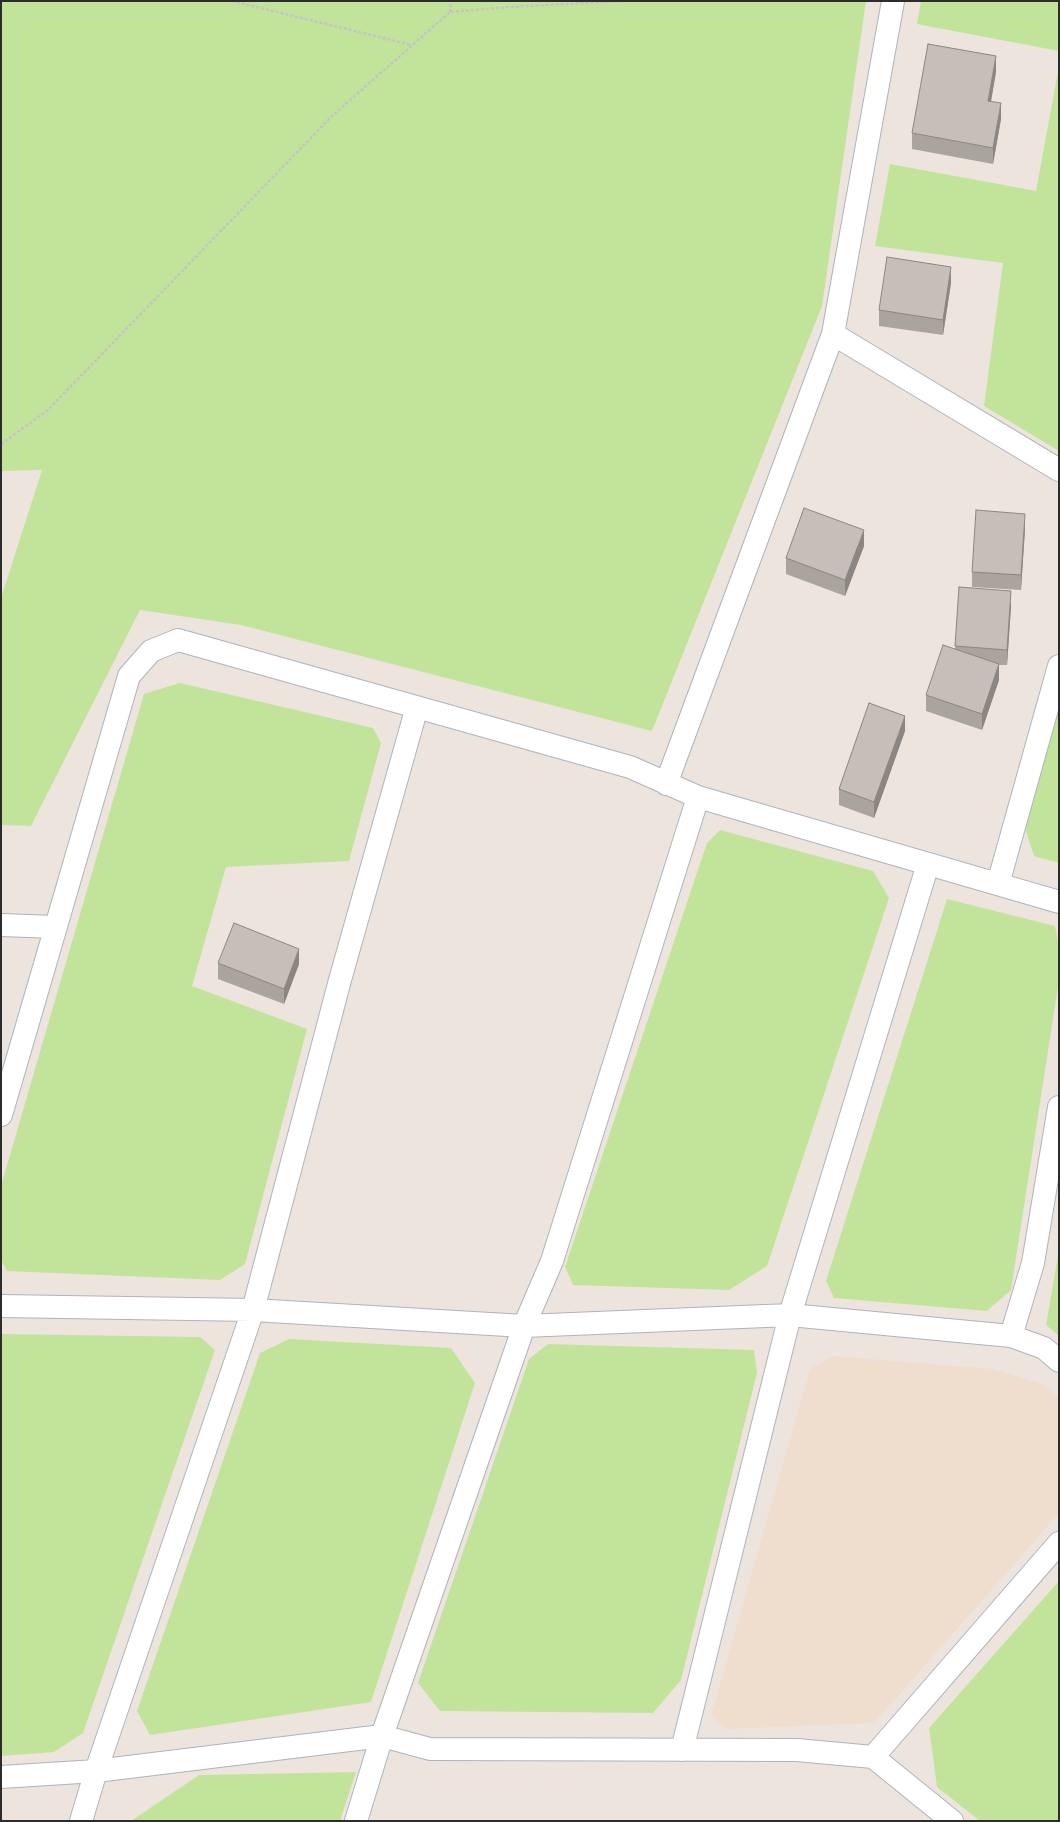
<!DOCTYPE html>
<html>
<head>
<meta charset="utf-8">
<style>
	body { margin:0 }
	#map { position:relative; width:1060px; height:1822px; overflow:hidden; background:#ede4de; font-family:"Source Sans 3",sans-serif }
	canvas { display:block }
	.frame { position:absolute; inset:0; border:2px solid #2c2c2c; pointer-events:none }
</style>
</head>
<body>
<div id="map">
<canvas width="1060" height="1822"></canvas>
<div class="frame"></div>
</div>
<script>
const ctx = document.querySelector('canvas').getContext('2d');
ctx.lineJoin = 'round';
function fill(path, color) {
  ctx.fillStyle = color;
  ctx.fill(path, 'evenodd');
}
function shape(rows) {
  const path = new Path2D();
  for (const r of rows) {
    path.moveTo(r[0], r[1]);
    for (let i = 2; i < r.length; i += 2) path.lineTo(r[i], r[i + 1]);
  }
  return path;
}
function stroke(path, color, width, dash) {
  ctx.strokeStyle = color;
  ctx.lineWidth = width;
  ctx.lineCap = dash ? 'butt' : 'round';
  ctx.setLineDash(dash || []);
  ctx.stroke(path);
}
fill(shape([
	[832,1356,993,1369,1044,1385,1059,1398,1059,1513,874,1723,725,1729,711,1716,810,1369]
]), '#efddcd');
fill(shape([
	[1,1,866,1,822,306,652,731,241,625,140,610,31,826,1,825,1,598,42,470,1,471],
	[921,1,1059,1,1059,51,917,24],
	[1059,66,1059,451,984,406,1003,263,875,246,890,164,1036,191],
	[180,683,373,728,381,743,349,861,226,867,192,986,307,1029,245,1264,220,1280,7,1271,1,1260,1,1186,144,694],
	[1059,706,1059,863,1034,856,1025,828],
	[720,830,873,871,889,898,767,1266,729,1290,573,1285,565,1267,707,843],
	[947,899,1055,926,1059,947,1059,980,1011,1290,987,1311,834,1298,826,1281],
	[1059,1250,1059,1336,1046,1325],
	[1,1334,200,1337,215,1350,83,1733,54,1752,1,1756],
	[289,1339,451,1348,475,1383,371,1702,150,1735,137,1711,260,1353],
	[548,1344,754,1350,757,1373,681,1680,653,1713,440,1711,418,1683,529,1359],
	[1059,1581,1059,1821,980,1821,937,1787,929,1728],
	[356,1772,340,1821,131,1821,199,1775]
]), '#c2e49a');
const minor = shape([
	[833,334,1059,470],
	[666,784,833,334,893,1],
	[998,884,1059,666],
	[1,925,56,927],
	[1,1115,129,676,151,651,178,640,630,767,698,797,1059,902],
	[1,1306,253,1310,524,1326,790,1315,1011,1336,1044,1348,1059,1361],
	[1011,1336,1033,1263,1059,1107],
	[682,1750,790,1315,928,864],
	[873,1757,1059,1543],
	[1,1777,96,1771,382,1736,430,1749,797,1750,873,1757,952,1821],
	[81,1821,96,1771,253,1310,340,980,417,707],
	[356,1821,382,1736,524,1326,552,1261,698,797]
]);
stroke(minor, '#aeb4bc', 24);
stroke(shape([
	[232,1,412,45],
	[450,12,451,1],
	[1,444,48,410,332,116,450,12,509,7,621,1]
]), '#c4c4c4', 2.5, [3, 2]);
stroke(minor, '#fff', 22);
fill(shape([
	[996,72,991,102,1001,119,993,164,912,149,912,133],
	[951,283,943,335,879,326,879,310],
	[1025,529,1021,590,972,587,972,572],
	[864,546,845,596,786,574,786,558],
	[959,587,1011,607,1007,665,999,665,999,680,982,730,926,711,926,695,955,649],
	[905,731,874,818,839,805,839,789],
	[218,963,299,964,284,1004,218,979]
]), '#aaa49f');
fill(shape([
	[996,56,996,72,988,117,988,101],
	[1001,103,1001,119,993,164,993,148],
	[951,267,951,283,943,335,943,320],
	[1025,514,1025,529,1021,590,1021,575],
	[864,530,864,546,845,596,845,580],
	[1011,591,1011,607,1007,665,1007,650],
	[999,664,999,680,982,730,982,714],
	[905,716,905,731,874,818,874,802],
	[299,949,299,964,284,1004,284,989]
]), '#8b8682');
const building = shape([
	[928,44,996,56,988,101,1001,103,993,148,912,133,928,44],
	[887,257,951,267,943,320,879,310,887,257],
	[804,508,864,530,845,580,786,558,804,508],
	[976,510,1025,514,1021,575,972,572,976,510],
	[959,587,1011,591,1007,650,955,646,959,587],
	[943,645,999,664,982,714,926,695,943,645],
	[869,703,905,716,874,802,839,789,869,703],
	[234,923,299,949,284,989,218,963,234,923]
]);
fill(building, '#c6bfb9');
stroke(building, '#8b8682', 1);
</script>
</body>
</html>
